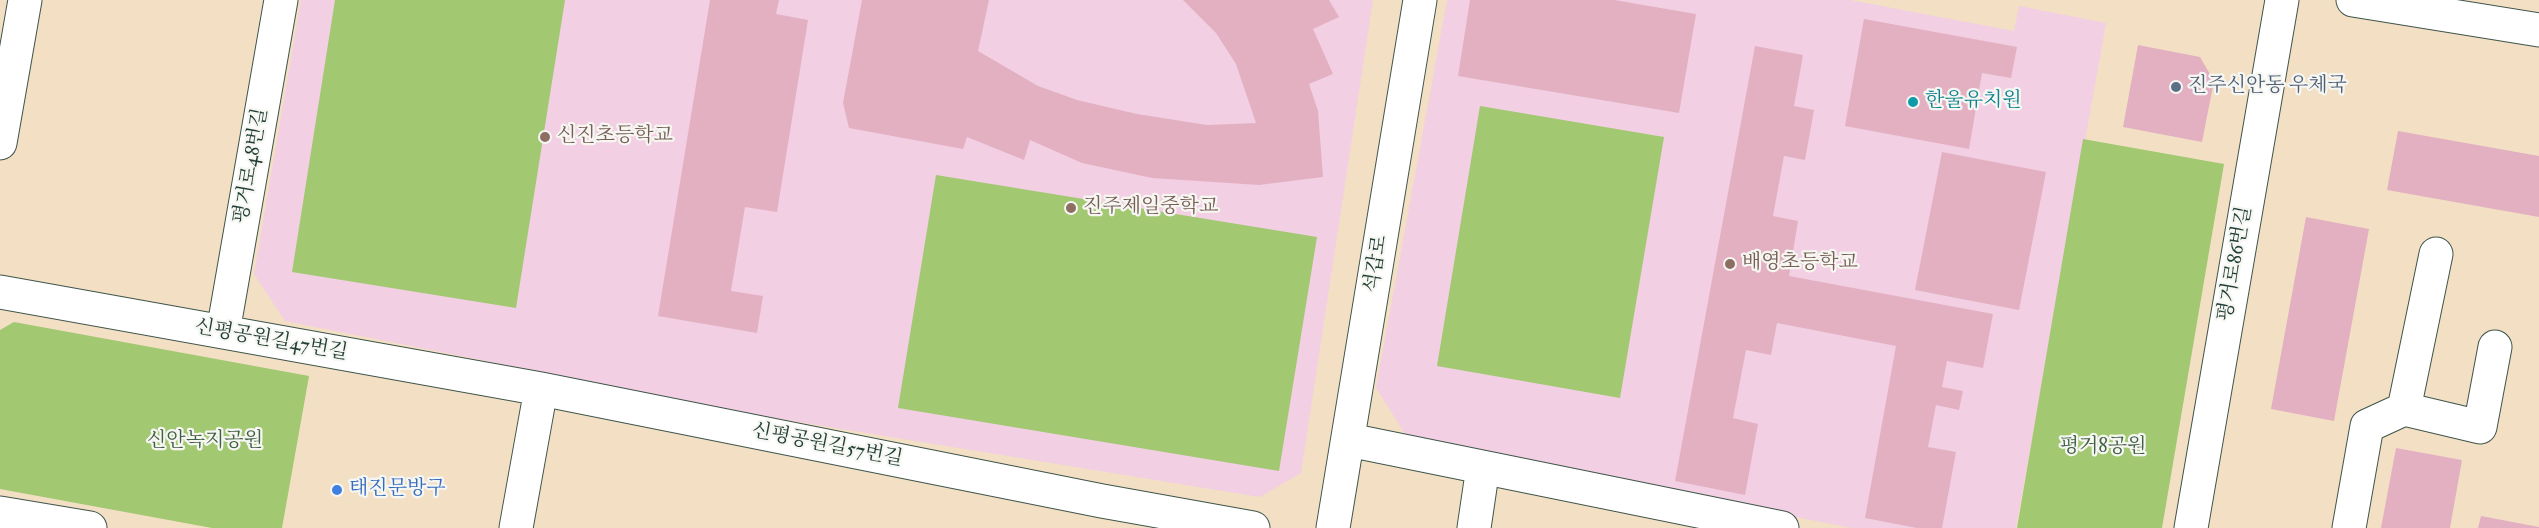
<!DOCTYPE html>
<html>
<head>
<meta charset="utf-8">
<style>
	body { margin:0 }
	canvas { display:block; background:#f2dfc4 }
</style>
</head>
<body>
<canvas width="2539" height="528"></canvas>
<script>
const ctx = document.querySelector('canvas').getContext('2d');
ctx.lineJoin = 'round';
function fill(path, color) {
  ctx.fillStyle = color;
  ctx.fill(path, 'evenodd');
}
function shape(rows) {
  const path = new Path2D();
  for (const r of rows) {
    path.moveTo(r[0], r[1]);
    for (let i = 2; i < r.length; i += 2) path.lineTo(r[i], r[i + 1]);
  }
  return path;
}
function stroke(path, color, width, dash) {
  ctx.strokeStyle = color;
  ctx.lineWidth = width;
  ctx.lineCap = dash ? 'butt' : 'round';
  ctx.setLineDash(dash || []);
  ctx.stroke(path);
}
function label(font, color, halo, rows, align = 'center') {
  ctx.font = font + ' "IM FELL Double Pica","Noto Serif KR",serif';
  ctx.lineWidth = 4.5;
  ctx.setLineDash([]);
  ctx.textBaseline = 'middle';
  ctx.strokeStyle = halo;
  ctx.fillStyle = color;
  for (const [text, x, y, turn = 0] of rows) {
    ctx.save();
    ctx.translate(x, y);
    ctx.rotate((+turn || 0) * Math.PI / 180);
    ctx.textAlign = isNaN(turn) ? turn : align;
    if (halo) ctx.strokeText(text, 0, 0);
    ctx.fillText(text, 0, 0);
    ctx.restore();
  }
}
fill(shape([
	[301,0,1373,0,1301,473,1260,497,768,417,285,321,254,274],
	[1447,0,1850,0,2014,31,2019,6,2106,23,2016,528,1851,528,1409,440,1376,388]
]), '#f2cfe2');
fill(shape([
	[335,0,565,0,516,308,292,272],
	[1480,106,1664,137,1620,398,1437,366],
	[2083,139,2224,164,2162,528,2017,528],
	[936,175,1317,237,1279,471,898,408],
	[14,322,309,376,282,528,212,528,0,489,0,330]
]), '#a2c872');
fill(shape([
	[710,0,779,0,776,14,808,20,777,212,745,207,731,291,763,296,757,333,658,316],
	[862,0,989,0,978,51,1038,86,1077,100,1137,114,1207,125,1256,123,1236,64,1216,33,1183,0,1329,0,1339,17,1313,29,1333,74,1309,84,1318,111,1323,177,1259,185,1152,178,1082,163,1030,140,1024,160,967,137,963,149,849,128,843,103],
	[1470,0,1614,0,1696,14,1679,113,1458,76],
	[1864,19,2017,47,2011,78,1982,73,1969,149,1845,126],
	[2138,45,2200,57,2214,81,2202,142,2123,127],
	[1755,46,1803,55,1794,106,1814,110,1805,160,1784,156,1773,216,1798,221,1789,276,1993,314,1983,368,1947,361,1942,387,1963,391,1959,410,1936,405,1928,447,1956,452,1942,528,1917,528,1865,518,1896,346,1777,323,1771,355,1746,350,1733,418,1758,424,1745,495,1675,481],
	[2398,131,2539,156,2539,217,2387,190],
	[1942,152,2046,172,2019,310,1915,290],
	[2306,217,2369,229,2334,421,2271,409],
	[2396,448,2462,460,2450,528,2381,528],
	[2481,516,2539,527,2539,528,2478,528]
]), '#e3b0c2');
const minor = shape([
	[2353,0,2539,30],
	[0,143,25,0],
	[0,292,541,389,1102,501,1253,528],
	[223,332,281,0],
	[2404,409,2436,254],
	[1349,440,1782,528],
	[0,513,90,528],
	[516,528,541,389],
	[1333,528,1420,0],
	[1474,528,1483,467],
	[2191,528,2282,0],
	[2349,528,2367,426,2404,409,2480,427,2495,347]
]);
stroke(minor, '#3f554a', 35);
stroke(minor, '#fff', 33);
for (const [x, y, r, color] of [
	[2176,87,6,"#5c6f8a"],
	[1913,102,6,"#0f9aa8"],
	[545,137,6,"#8d6e63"],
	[1071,208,6,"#8d6e63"],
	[1730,264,6,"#8d6e63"],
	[337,490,6,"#3f7fe0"]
]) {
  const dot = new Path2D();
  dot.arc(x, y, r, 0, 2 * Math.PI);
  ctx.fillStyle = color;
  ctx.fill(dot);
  stroke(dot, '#f6f6f2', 2);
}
label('20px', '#4e5e75', '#f6f6f2', [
	["진주신안동 우체국",2188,87]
], 'left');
label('20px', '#0d838f', '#f6f6f2', [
	["한울유치원",1925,102]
], 'left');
label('20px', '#785e54', '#f6f6f2', [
	["신진초등학교",557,137],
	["진주제일중학교",1083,208],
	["배영초등학교",1742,264]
], 'left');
label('20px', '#1f3d34', '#f6f6f2', [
	["평거로48번길",252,166,-80],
	["석갑로",1377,264,-81],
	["평거로86번길",2236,264,-80],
	["신평공원길47번길",271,341,10],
	["신평공원길57번길",827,446,11]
]);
label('20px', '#406044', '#f6f6f2', [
	["신안녹지공원",205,442],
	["평거8공원",2103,448]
]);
label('20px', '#366cbe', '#f6f6f2', [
	["태진문방구",349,490]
], 'left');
</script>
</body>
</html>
